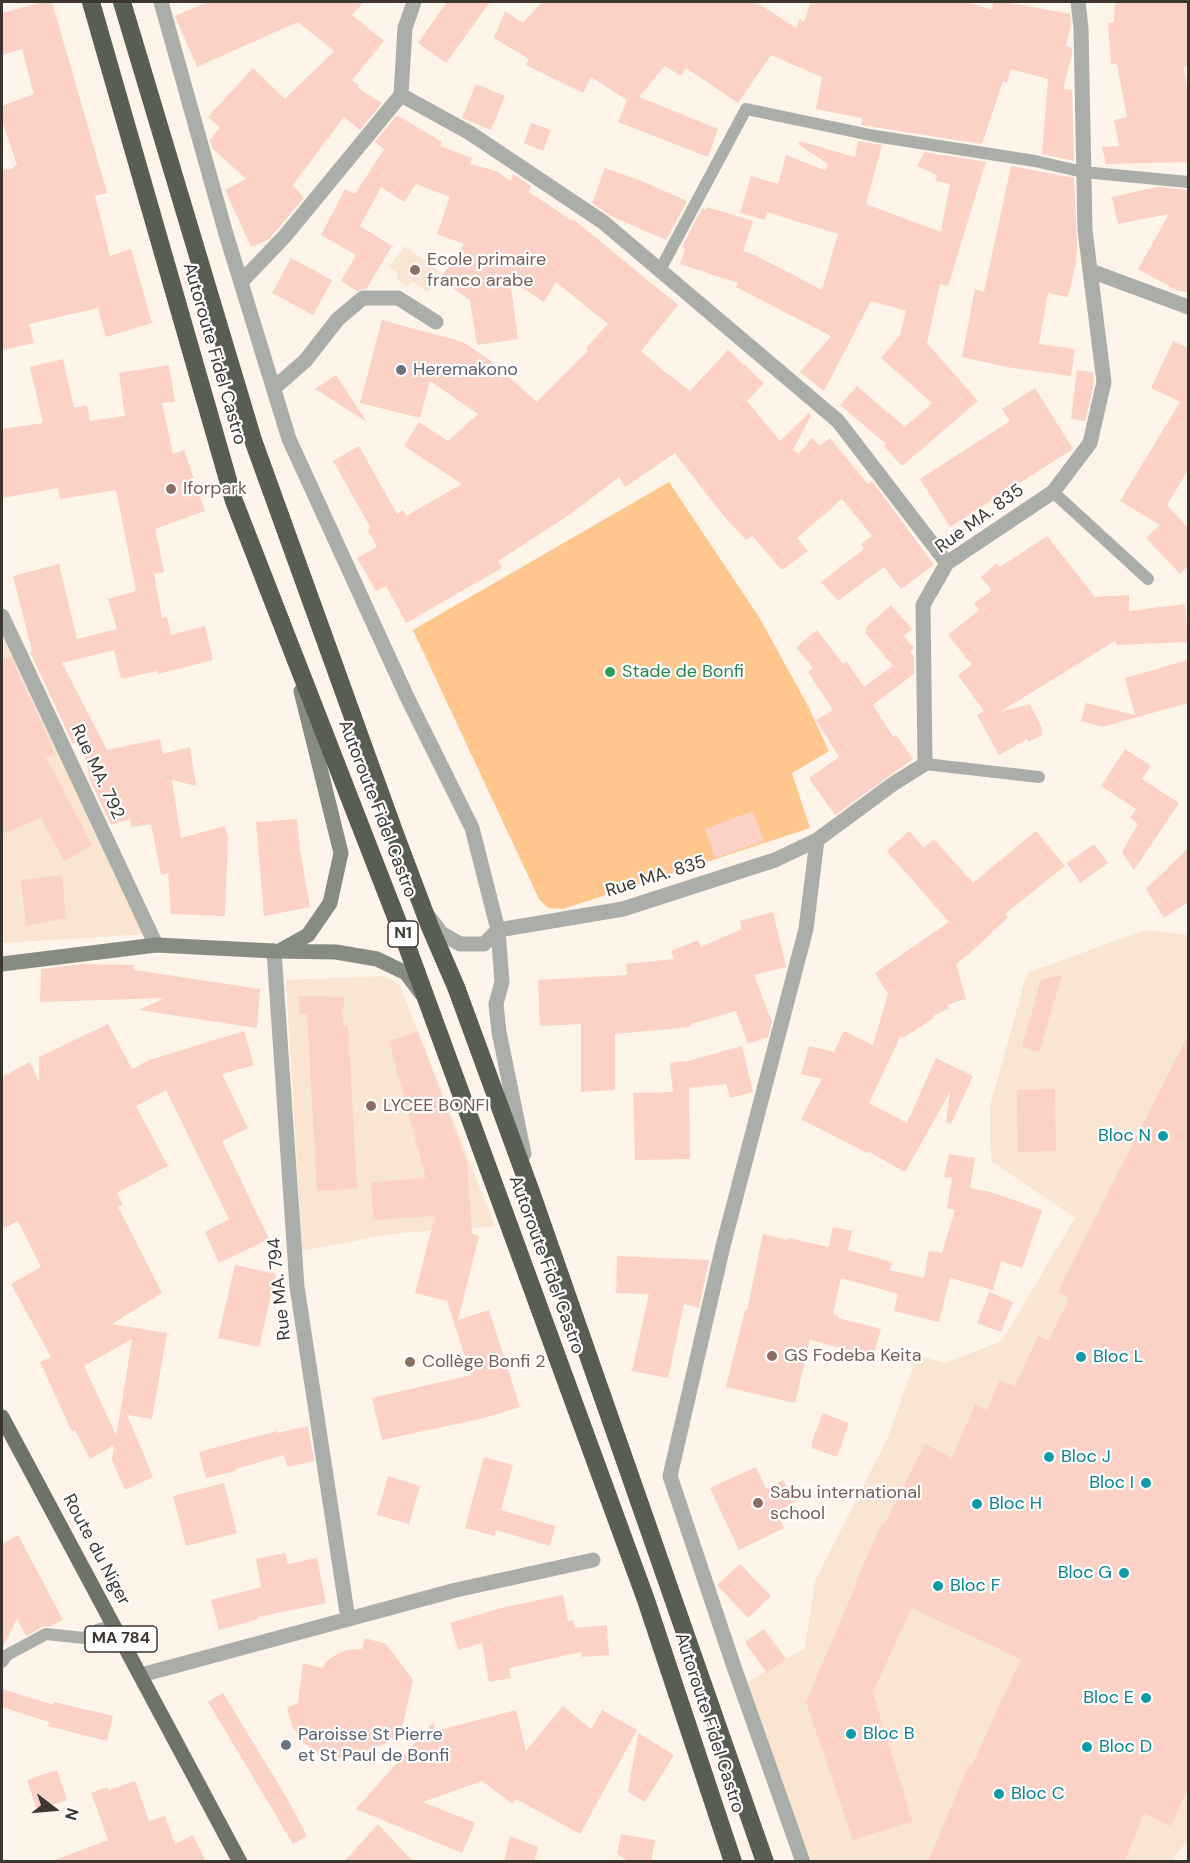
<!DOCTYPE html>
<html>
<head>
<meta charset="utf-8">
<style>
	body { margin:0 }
	#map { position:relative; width:1190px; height:1863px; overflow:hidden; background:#fef4e9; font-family:"DM Sans",sans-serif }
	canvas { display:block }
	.frame { position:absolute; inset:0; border:3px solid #3c3631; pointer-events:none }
	.north { position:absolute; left:24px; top:1779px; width:60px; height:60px; -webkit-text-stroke:4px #fff; paint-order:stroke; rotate:106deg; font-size:16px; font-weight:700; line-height:24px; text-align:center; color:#3c3631 }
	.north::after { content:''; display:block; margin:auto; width:21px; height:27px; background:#3c3631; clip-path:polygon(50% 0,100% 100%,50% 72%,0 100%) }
</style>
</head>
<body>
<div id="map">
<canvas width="1190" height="1863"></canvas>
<div class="frame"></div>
<div class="north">N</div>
</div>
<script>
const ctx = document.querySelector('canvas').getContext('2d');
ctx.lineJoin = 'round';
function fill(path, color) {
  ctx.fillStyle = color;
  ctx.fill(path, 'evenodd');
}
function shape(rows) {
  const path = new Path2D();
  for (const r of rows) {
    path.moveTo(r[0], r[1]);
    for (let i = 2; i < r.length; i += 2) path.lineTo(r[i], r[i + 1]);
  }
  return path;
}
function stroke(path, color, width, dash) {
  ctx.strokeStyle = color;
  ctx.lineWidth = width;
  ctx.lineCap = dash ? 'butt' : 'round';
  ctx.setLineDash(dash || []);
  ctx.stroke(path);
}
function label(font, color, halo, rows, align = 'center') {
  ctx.font = font + ' "DM Sans",sans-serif';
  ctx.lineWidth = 4.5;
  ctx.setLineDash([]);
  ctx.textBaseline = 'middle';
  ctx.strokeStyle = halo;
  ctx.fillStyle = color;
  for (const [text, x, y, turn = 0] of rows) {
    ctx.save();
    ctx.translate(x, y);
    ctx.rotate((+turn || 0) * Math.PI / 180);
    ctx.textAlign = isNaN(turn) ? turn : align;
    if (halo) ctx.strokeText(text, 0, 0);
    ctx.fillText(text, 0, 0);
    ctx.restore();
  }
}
fill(shape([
	[405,246,441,273,427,292,412,281,407,287,396,279,398,274,389,267],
	[2,616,147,934,2,943],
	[1145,930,1188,935,1188,1840,1171,1861,812,1861,741,1686,805,1648,815,1581,888,1437,917,1355,945,1363,1002,1341,1075,1218,991,1161,990,1106,1027,973],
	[386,976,400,986,495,1226,390,1234,302,1251,286,980]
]), '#f9e5d2');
fill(shape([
	[669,482,759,617,808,706,829,751,792,773,810,828,563,909,548,908,539,899,413,630]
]), '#ffc68d');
fill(shape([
	[43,2,52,2,107,193,95,196,110,256,131,249,152,323,106,337,98,308,29,324,34,343,2,350,2,170,14,168,14,166,17,165,2,120,2,106,34,94,22,49,2,55,2,13],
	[207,2,364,2,352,15,384,41,352,80,359,86,358,88,382,103,360,130,344,117,293,185,304,198,269,239,251,247,225,190,246,179,212,148,210,140,220,128,208,117,253,68,285,99,334,51,298,22,197,67,175,16],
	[447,2,490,2,446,63,418,43],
	[542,2,756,2,796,28,800,19,804,22,811,2,968,2,992,10,993,2,1005,2,1070,14,1071,25,1066,46,1072,48,1072,55,1063,89,1072,90,1074,161,1042,154,1048,79,1011,69,1007,83,1003,81,982,144,861,125,862,118,816,109,822,77,771,55,738,103,686,68,681,76,665,66,639,97,718,129,708,157,618,122,627,100,591,77,583,93,526,65,529,59,494,38,505,11,523,23],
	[1115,2,1188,2,1188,66,1184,67,1188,96,1188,162,1106,164,1102,147,1119,146,1114,120,1127,117,1117,64,1111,64,1108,23,1114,22],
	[476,84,505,96,491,130,462,118],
	[397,115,442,142,440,146,472,158,470,164,496,171,511,181,513,174,531,186,529,192,573,221,573,219,678,305,641,351,668,375,669,374,690,391,728,350,764,383,747,401,780,441,809,413,811,415,793,450,799,454,812,438,820,446,830,438,868,484,872,481,934,565,901,589,884,567,838,601,821,582,864,549,861,544,872,536,842,499,797,538,808,551,782,570,752,536,746,540,721,513,675,453,625,487,619,477,572,513,498,561,502,568,406,623,386,586,376,591,357,558,377,547,368,530,371,528,333,461,359,446,397,514,403,510,406,516,462,484,404,446,419,422,448,441,478,414,430,381,420,418,360,403,382,320,463,342,491,361,537,402,588,351,586,348,608,324,556,282,544,302,510,280,518,339,477,345,470,300,440,279,464,244,437,234,450,197,416,184,404,202,381,187,360,226,392,246,367,288,357,291,341,281,356,255,321,235,345,189,355,194,384,149,375,142],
	[531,123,551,130,543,151,524,143],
	[799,141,855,157,858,141,882,145,866,204,941,232,950,184,936,181,937,175,917,166,924,152,986,162,948,286,940,284,927,343,978,401,902,466,884,446,886,444,840,405,857,386,905,427,932,403,881,358,900,335,906,311,871,301,824,391,800,372,831,336,736,287,738,283,680,264,685,249,682,247,702,208,706,210,707,207,753,221,743,251,755,255,822,290,838,234,767,212,765,220,740,213,751,176,778,184,786,155,825,170,828,164,798,144],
	[1011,166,1074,178,1077,243,1076,263,1068,297,1048,293,1039,344,1075,349,1071,376,1006,367,962,357,975,289,984,292],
	[605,168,639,180,687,201,666,240,611,216,592,203],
	[1157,187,1188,190,1188,293,1174,289,1138,269,1169,214,1118,224,1112,197],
	[291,258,332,280,313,315,272,293],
	[1173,341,1188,348,1188,470,1167,505,1188,528,1188,566,1180,574,1146,538,1160,525,1120,501,1180,402,1151,388],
	[63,359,74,408,87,405,90,421,125,416,119,373,169,365,175,402,162,403,173,454,184,450,205,511,155,529,164,572,154,574,162,618,167,617,171,635,205,626,213,660,158,674,157,671,121,679,114,650,62,663,107,750,160,739,163,754,190,747,196,786,172,780,181,838,225,826,228,837,225,916,171,914,168,873,161,875,151,824,131,827,130,819,111,825,90,780,81,739,73,744,30,652,32,651,13,576,59,564,77,639,117,629,108,599,136,591,116,490,60,499,58,488,2,498,2,429,43,423,30,367],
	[1077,370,1093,372,1094,384,1085,421,1071,419],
	[336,375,367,422,315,389],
	[1035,388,1073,449,950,527,920,479,1010,421,1002,409],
	[1047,536,1095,597,1129,595,1129,611,1185,604,1188,642,1117,645,1115,641,1000,712,1030,704,1042,728,1042,735,1028,742,1027,739,999,755,977,715,984,711,958,675,972,665,948,635,979,610,974,603,990,592,990,588,981,577,997,563,1000,567],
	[891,605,912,629,904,636,914,648,910,651,914,657,914,674,873,705,893,737,896,735,913,759,835,815,809,778,839,757,816,720,833,710,808,672,813,668,796,647,817,630,843,664,847,662,864,687,893,666,866,634,866,627],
	[11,657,55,753,46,758,92,845,64,861,41,818,2,834,2,660],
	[1188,660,1188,703,1102,727,1081,721,1086,703,1135,715,1125,678],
	[1125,749,1151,766,1142,779,1179,803,1134,870,1122,852,1138,824,1130,818,1136,809,1101,786],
	[753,811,764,841,715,858,705,829],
	[297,819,300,850,310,907,264,916,256,822],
	[909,831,924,848,934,839,973,883,1036,831,1065,866,1005,914,1008,917,978,946,956,964,966,999,947,1005,949,1008,933,1016,934,1018,903,1038,900,1037,869,1103,907,1123,936,1058,973,1076,951,1124,946,1122,950,1092,905,1172,868,1151,867,1153,801,1119,822,1079,801,1074,809,1046,834,1052,844,1031,873,1045,888,994,875,973,949,922,887,851],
	[1094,844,1108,863,1080,883,1067,863],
	[1188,848,1188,902,1164,918,1146,889],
	[62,875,66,918,26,926,21,880],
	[773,912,786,967,754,975,772,1022,768,1037,748,1044,736,1011,691,1024,691,1027,615,1034,615,1090,581,1092,581,1024,540,1026,538,980,627,975,626,964,674,959,671,951,698,940,701,947,742,929,740,921],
	[82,964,134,965,134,970,260,989,257,1028,139,1010,164,998,40,1002,41,969],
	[1062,975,1039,1052,1022,1047,1041,980],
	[299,996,344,997,343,1026,348,1025,357,1188,317,1191,307,1014,299,1014],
	[108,1024,132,1069,149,1060,244,1031,254,1065,222,1074,248,1128,222,1141,269,1239,219,1263,205,1232,229,1219,166,1090,136,1106,168,1166,117,1193,123,1205,118,1207,162,1293,112,1324,167,1333,152,1419,127,1415,153,1477,125,1490,112,1460,114,1445,90,1459,75,1430,72,1432,40,1362,51,1357,11,1284,41,1267,18,1221,2,1229,2,1077,30,1062,39,1082,39,1057],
	[132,1339,120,1414,116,1435,84,1366],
	[418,1032,467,1162,472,1233,479,1236,458,1320,489,1310,520,1407,484,1418,382,1440,372,1398,471,1375,447,1301,415,1293,435,1216,373,1220,371,1182,426,1178,389,1041],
	[1188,1035,1188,1788,1171,1826,1144,1813,1124,1862,928,1862,969,1764,972,1765,1021,1659,911,1608,873,1693,912,1821,853,1840,806,1702,857,1583,855,1583,882,1524,884,1525,925,1444,952,1458,975,1404,987,1410,1000,1380,1015,1387,1038,1336,1049,1341,1069,1298,1058,1292],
	[742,1046,753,1092,730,1098,726,1084,689,1088,690,1159,635,1160,633,1093,673,1092,670,1063,688,1061],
	[1055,1089,1056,1151,1018,1152,1017,1090],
	[949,1154,975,1158,970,1188,991,1192,1042,1210,1022,1268,1001,1261,993,1290,950,1278,939,1322,894,1311,898,1294,841,1278,833,1314,838,1316,838,1318,881,1329,873,1357,810,1340,795,1403,726,1387,745,1310,747,1311,763,1234,787,1240,788,1238,829,1247,833,1227,852,1231,848,1250,892,1262,890,1270,924,1278,929,1251,942,1253,955,1210,947,1208,952,1178,944,1177],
	[617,1256,709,1260,699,1308,684,1304,668,1378,632,1371,649,1294,616,1293],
	[235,1265,276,1274,259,1347,218,1338],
	[989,1292,1013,1302,1001,1332,977,1323],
	[823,1413,849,1423,837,1457,812,1448,812,1441],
	[308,1426,314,1461,287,1467,284,1455,236,1469,236,1471,206,1478,199,1452,277,1431,277,1433],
	[484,1457,513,1465,501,1510,555,1526,550,1546,496,1530,495,1536,465,1528],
	[756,1467,766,1489,783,1480,795,1502,777,1512,784,1528,739,1550,710,1488],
	[388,1476,420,1486,409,1524,377,1515],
	[224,1483,237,1533,186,1546,173,1496],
	[18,1535,63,1620,51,1626,42,1627,26,1636,17,1619,2,1649,2,1544],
	[285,1553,288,1564,317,1558,326,1603,258,1617,259,1619,219,1630,211,1600,261,1587,256,1559],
	[740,1564,771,1596,748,1618,717,1585],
	[563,1595,568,1621,573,1620,575,1628,607,1625,609,1655,582,1657,581,1652,509,1668,511,1678,489,1682,482,1643,458,1650,450,1623,501,1608],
	[764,1629,786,1659,767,1673,745,1642],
	[365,1638,386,1644,413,1680,400,1737,355,1757,336,1758,318,1753,303,1742,292,1726,287,1708,298,1703,303,1663,322,1668,328,1660,337,1654,347,1650,362,1649],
	[2,1689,53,1705,54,1702,113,1716,107,1741,48,1726,49,1722,2,1707],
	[223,1693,288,1800,307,1836,293,1844,208,1702],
	[563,1706,591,1729,602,1710,637,1730,580,1834,516,1799,512,1804,482,1781,423,1802,475,1823,462,1853,356,1809,433,1722,436,1731,516,1710,526,1751],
	[638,1733,674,1755,645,1802,628,1792],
	[57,1770,67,1800,37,1810,27,1780],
	[135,1781,149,1821,165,1816,175,1844,193,1835,206,1862,56,1862,55,1860,108,1840,91,1793,107,1787,109,1790],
	[378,1824,413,1862,344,1862],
	[621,1834,655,1840,651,1862,630,1862,617,1854],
	[510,1836,538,1847,534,1862,504,1862]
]), '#fbd2c5');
stroke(shape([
	[660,270,746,109,875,136,1035,161,1083,172,1188,182],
	[1053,492,1148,579],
	[925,764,1039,777],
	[2,1662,7,1655,46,1634,84,1638,97,1630,114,1625]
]), '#abaea8', 12);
stroke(shape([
	[161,2,226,234,289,439,407,697,472,828,498,930,502,982,496,1004,499,1032,524,1154],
	[401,95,470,133,603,222,838,421,947,563],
	[1091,271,1188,307],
	[241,282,285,236,401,95,405,28,414,2],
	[274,388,305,361,338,319,363,298,398,298,436,322],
	[2,616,156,945],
	[430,918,441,933,460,944,484,944,498,930],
	[498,930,623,909,775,860,817,840,893,784,925,764,923,605,947,563,1053,492,1090,443,1104,382,1085,230,1081,28,1078,2],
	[274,951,297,1287,348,1619],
	[141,1675,456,1590,593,1560],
	[803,1862,733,1664,670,1476,723,1246,806,929,817,840]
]), '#abaea8', 15);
stroke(shape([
	[281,950,308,935,330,903,341,853,301,691],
	[2,964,156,945,274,951,336,952,377,959,406,973,421,993]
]), '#878c82', 15);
stroke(shape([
	[2,1417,240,1862]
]), '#6e7367', 15);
stroke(shape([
	[91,2,234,501,404,938,646,1600,733,1862],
	[122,2,253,440,395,834,430,927,456,987,531,1192,765,1862]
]), '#585e51', 18);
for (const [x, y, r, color] of [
	[415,270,6,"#8d6e63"],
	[401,370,6,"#6b7280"],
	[171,489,6,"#8d6e63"],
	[610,672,6,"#2e9e5b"],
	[371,1106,6,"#8d6e63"],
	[1163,1136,6,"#0f9aa8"],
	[772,1356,6,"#8d6e63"],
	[1081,1357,6,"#0f9aa8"],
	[410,1362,6,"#8d6e63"],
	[1049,1457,6,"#0f9aa8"],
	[1146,1483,6,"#0f9aa8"],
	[758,1503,6,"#8d6e63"],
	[977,1504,6,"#0f9aa8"],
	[1124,1573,6,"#0f9aa8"],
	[938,1586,6,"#0f9aa8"],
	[1146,1698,6,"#0f9aa8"],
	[851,1734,6,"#0f9aa8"],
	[286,1745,6,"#6b7280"],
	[1087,1747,6,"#0f9aa8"],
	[999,1794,6,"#0f9aa8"]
]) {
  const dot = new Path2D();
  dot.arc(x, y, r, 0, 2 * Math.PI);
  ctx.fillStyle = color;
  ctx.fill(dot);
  stroke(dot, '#fff', 2);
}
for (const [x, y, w] of [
	[403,934,30],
	[121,1639,72]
]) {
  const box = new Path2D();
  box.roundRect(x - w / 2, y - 13, w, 26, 4.5);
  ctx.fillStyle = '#fff';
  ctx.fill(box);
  stroke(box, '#3c3631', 1.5);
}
label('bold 16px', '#3c3631', null, [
	["N1",403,934],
	["MA 784",121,1639]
]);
label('18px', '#785e54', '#fff', [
	["Ecole primaire",427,260],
	["franco arabe",427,281],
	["Iforpark",183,489],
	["LYCEE BONFI",383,1106],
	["GS Fodeba Keita",784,1356],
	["Collège Bonfi 2",422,1362],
	["Sabu international",770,1493],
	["school",770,1514]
], 'left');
label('18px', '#3c3631', '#fff', [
	["Autoroute Fidel Castro",214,354,74],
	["Rue MA. 835",980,519,-36],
	["Rue MA. 792",97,772,65],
	["Autoroute Fidel Castro",377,809,69],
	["Rue MA. 835",656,877,-17],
	["Autoroute Fidel Castro",546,1265,70],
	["Rue MA. 794",280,1289,-96],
	["Route du Niger",96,1550,62],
	["Autoroute Fidel Castro",709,1723,72]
]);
label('18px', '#5b616d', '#fff', [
	["Heremakono",413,370],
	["Paroisse St Pierre",298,1735],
	["et St Paul de Bonfi",298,1756]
], 'left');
label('18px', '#27864d', '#fff', [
	["Stade de Bonfi",622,672]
], 'left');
label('18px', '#0d838f', '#fff', [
	["Bloc N",1151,1136,"right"],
	["Bloc L",1093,1357],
	["Bloc J",1061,1457],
	["Bloc I",1134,1483,"right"],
	["Bloc H",989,1504],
	["Bloc G",1112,1573,"right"],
	["Bloc F",950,1586],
	["Bloc E",1134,1698,"right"],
	["Bloc B",863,1734],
	["Bloc D",1099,1747],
	["Bloc C",1011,1794]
], 'left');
</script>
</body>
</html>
